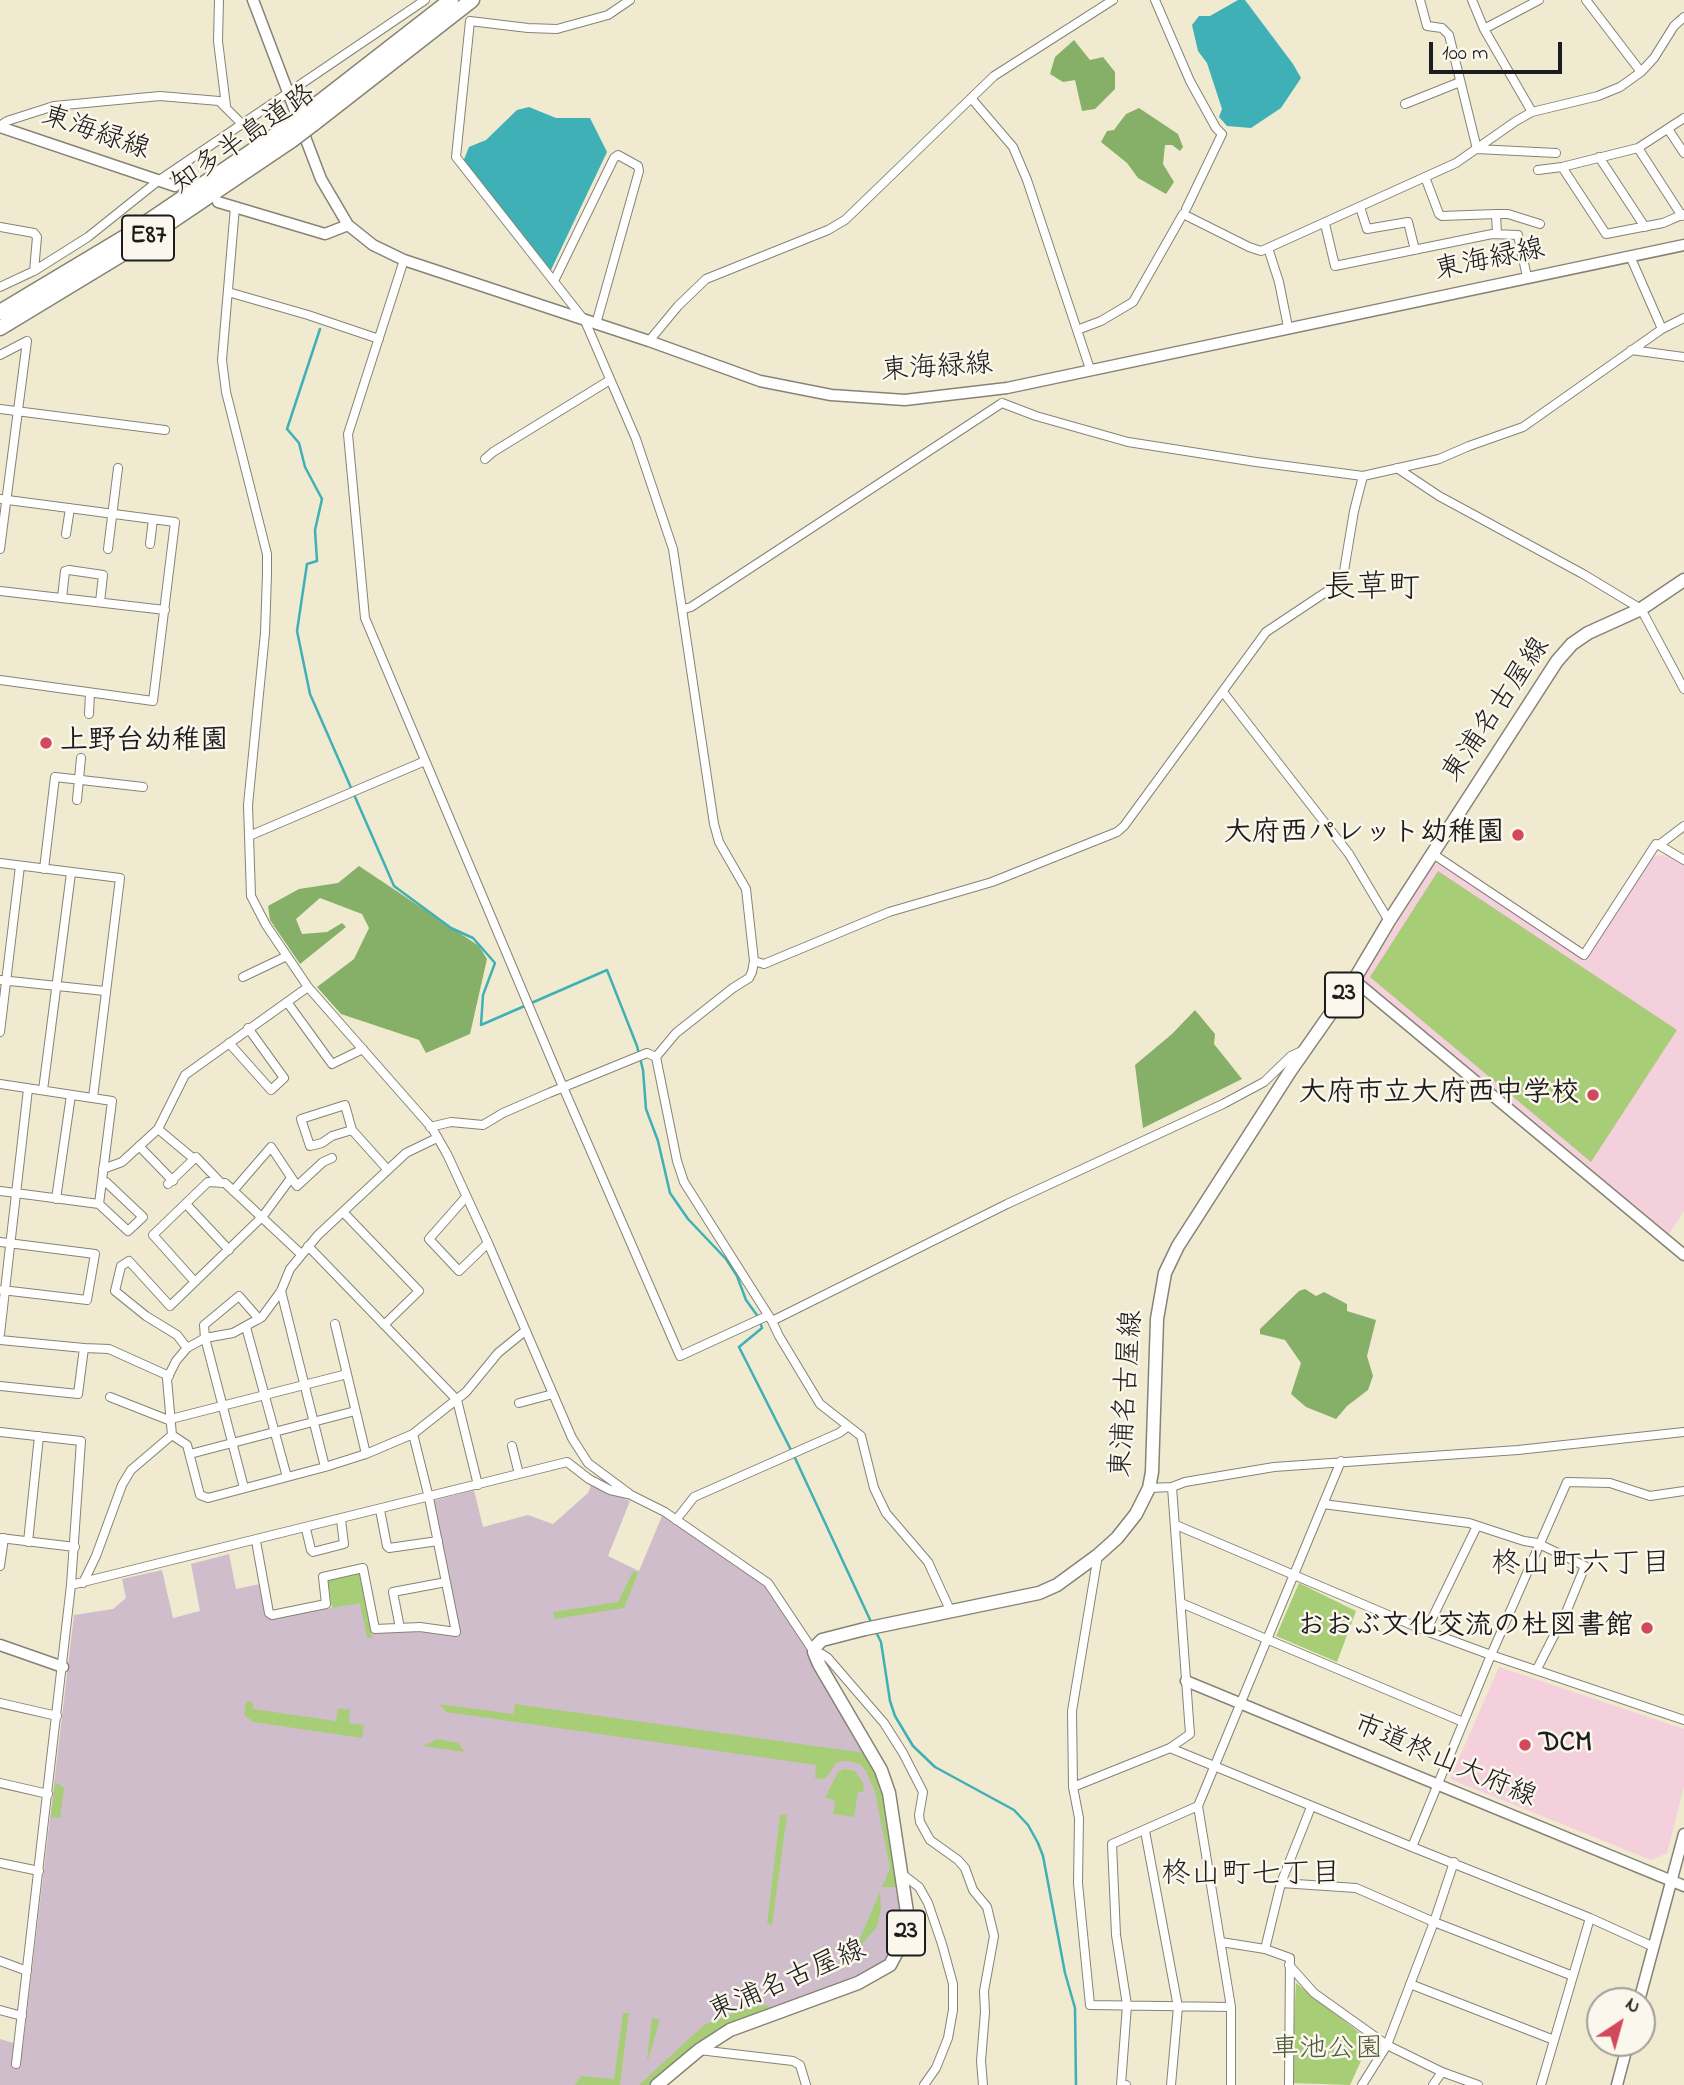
<!DOCTYPE html>
<html>
<head>
<meta charset="utf-8">
<style>
	body { margin:0 }
	#map { position:relative; width:1684px; height:2085px; overflow:hidden; background:#f0ead0; font-family:"Indie Flower",sans-serif }
	canvas { display:block }
	.north { position:absolute; left:1586px; top:1987px; width:70px; height:70px; box-sizing:border-box; background:#fbf7ec; border:2px solid #a29f99; border-radius:50%; rotate:36deg; font-size:19px; font-weight:700; line-height:28px; text-align:center; color:#1c1c1c }
	.north::after { content:''; display:block; margin:auto; width:24px; height:32px; background:#d1495b; clip-path:polygon(50% 0,100% 100%,50% 72%,0 100%) }
	.scale { position:absolute; left:1429px; top:42px; width:133px; height:32px; box-sizing:border-box; border:4px solid #1c1c1c; border-top:0; padding-left:9px; font-size:21px; line-height:24px; white-space:nowrap; color:#1c1c1c; -webkit-text-stroke:5px #fbf7ec; paint-order:stroke }
</style>
</head>
<body>
<div id="map">
<canvas width="1684" height="2085"></canvas>
<div class="north">N</div>
<div class="scale">100 m</div>
</div>
<script>
const ctx = document.querySelector('canvas').getContext('2d');
ctx.lineJoin = 'round';
function fill(path, color) {
  ctx.fillStyle = color;
  ctx.fill(path, 'evenodd');
}
function shape(rows) {
  const path = new Path2D();
  for (const r of rows) {
    path.moveTo(r[0], r[1]);
    for (let i = 2; i < r.length; i += 2) path.lineTo(r[i], r[i + 1]);
  }
  return path;
}
function stroke(path, color, width, dash) {
  ctx.strokeStyle = color;
  ctx.lineWidth = width;
  ctx.lineCap = dash ? 'butt' : 'round';
  ctx.setLineDash(dash || []);
  ctx.stroke(path);
}
function label(font, color, halo, rows, align = 'center') {
  ctx.font = font + ' "Indie Flower","Klee One",sans-serif';
  ctx.lineWidth = 5;
  ctx.setLineDash([]);
  ctx.textBaseline = 'middle';
  ctx.strokeStyle = halo;
  ctx.fillStyle = color;
  for (const [text, x, y, turn = 0] of rows) {
    ctx.save();
    ctx.translate(x, y);
    ctx.rotate((+turn || 0) * Math.PI / 180);
    ctx.textAlign = isNaN(turn) ? turn : align;
    if (halo) ctx.strokeText(text, 0, 0);
    ctx.fillText(text, 0, 0);
    ctx.restore();
  }
}
fill(shape([
	[1667,855,1684,865,1684,1211,1669,1234,1363,979,1434,864,1439,864,1585,960,1653,856],
	[1499,1667,1684,1729,1684,1786,1667,1853,1651,1860,1450,1779]
]), '#f4cfdc');
fill(shape([
	[592,1483,630,1501,608,1556,639,1571,662,1516,749,1572,765,1587,783,1614,787,1618,849,1719,883,1789,902,1916,897,1939,888,1957,875,1967,856,1977,761,2011,647,2085,0,2085,0,2039,23,2046,74,1615,113,1609,126,1598,122,1579,162,1570,173,1618,200,1611,191,1564,229,1554,236,1589,260,1584,268,1619,331,1608,360,1572,372,1634,421,1630,459,1637,440,1530,433,1501,474,1490,483,1527,528,1515,553,1524,588,1493]
]), '#d0bdcc');
fill(shape([
	[1438,871,1677,1030,1591,1162,1370,977],
	[633,1571,638,1573,624,1608,555,1619,553,1612,618,1602],
	[360,1572,372,1638,367,1638,360,1603,332,1608,327,1578],
	[1299,1583,1356,1611,1337,1662,1276,1636],
	[246,1701,253,1702,253,1709,336,1721,338,1708,350,1710,349,1723,364,1725,362,1738,253,1722,244,1715],
	[439,1704,513,1714,515,1704,865,1753,877,1773,882,1789,897,1887,882,1887,890,1868,875,1792,866,1771,860,1764,848,1761,837,1762,825,1779,815,1778,816,1765,446,1712],
	[437,1739,459,1743,464,1752,423,1746],
	[844,1769,855,1771,863,1783,864,1792,858,1792,854,1817,833,1814,835,1800,825,1798,838,1772],
	[55,1782,64,1788,60,1818,51,1817],
	[780,1815,787,1815,772,1925,767,1924],
	[880,1892,881,1909,877,1927,857,1949,856,1947],
	[1296,1983,1370,2041,1350,2085,1291,2083],
	[766,2005,773,2008,704,2042,651,2085,639,2085,704,2025,743,2009],
	[623,2013,629,2013,620,2085,575,2085,581,2076,614,2079],
	[652,2018,660,2019,648,2060,647,2059]
]), '#a8cd77');
fill(shape([
	[1074,40,1090,60,1103,57,1115,72,1115,89,1095,109,1082,111,1075,80,1063,82,1050,74,1055,57],
	[1139,108,1178,134,1183,147,1180,151,1172,145,1165,145,1163,164,1174,182,1166,194,1138,178,1127,163,1101,142,1107,131,1114,130,1126,114],
	[359,866,479,946,487,959,470,1034,426,1053,419,1040,341,1014,317,987,354,959,369,928,362,914,320,898,296,919,302,934,327,932,342,923,346,927,300,964,270,920,268,906,299,889,338,883],
	[1195,1010,1215,1034,1214,1044,1242,1079,1143,1128,1135,1065,1172,1034],
	[1305,1289,1316,1296,1324,1292,1347,1304,1347,1311,1376,1320,1367,1356,1373,1376,1368,1390,1347,1406,1336,1419,1306,1407,1291,1394,1301,1363,1285,1340,1260,1334,1260,1329,1299,1291]
]), '#86b068');
fill(shape([
	[1238,0,1245,0,1293,64,1301,78,1281,108,1251,128,1227,126,1219,117,1222,109,1207,63,1198,51,1192,25,1199,16,1210,16],
	[529,107,556,118,590,118,607,152,550,272,463,162,469,147,486,140,517,110]
]), '#3fb0b6');
stroke(shape([
	[320,329,287,429,299,443,305,467,322,499,315,530,317,561,307,564,297,631,310,694,394,886,451,928,473,938,495,963,483,995,481,1025,607,970,637,1046,643,1070,646,1109,658,1141,670,1193,688,1219,726,1259,737,1276,746,1300,759,1318,762,1328,739,1347,795,1458,872,1624],
	[875,1630,881,1642,890,1701,895,1716,913,1746,935,1767,1014,1810,1028,1825,1038,1843,1043,1856,1065,1973,1075,2008,1076,2085]
]), '#3fb0b6', 2.5);
const street = shape([
	[219,0,218,41,226,106],
	[630,0,608,15,557,29,528,28,470,21,456,157,585,321,636,439,673,549,714,824,719,842,746,889,754,961,752,972,749,978,733,988,676,1033,656,1057],
	[1155,0,1190,81,1216,128,1222,134,1186,209],
	[1420,0,1427,26,1442,28,1449,35,1477,149,1556,153],
	[1472,0,1484,29,1539,0],
	[1586,0,1641,72],
	[1484,29,1532,112],
	[971,98,1013,147,1027,180,1090,369],
	[1405,104,1460,82],
	[0,126,7,121,54,106,160,96,219,101,242,124],
	[1668,129,1684,153],
	[1638,148,1682,216],
	[1599,157,1645,227],
	[1562,167,1606,234,1663,223,1684,214],
	[1538,170,1562,167,1638,148,1684,118],
	[1425,177,1439,214,1442,216,1496,214,1497,234],
	[235,207,222,360,226,392,267,554,267,574,265,633,248,805,251,896,266,925,308,987,432,1128,447,1154,488,1243,572,1438,588,1463,631,1495,665,1512,768,1583,814,1652],
	[1360,207,1367,229,1408,222,1415,250],
	[1496,214,1508,214,1540,224],
	[1325,224,1335,266,1492,234,1518,235,1527,277],
	[0,227,34,233,37,237,34,271],
	[1268,248,1279,282,1288,327],
	[1630,256,1662,329],
	[404,260,348,434,365,618,563,1087,680,1356,767,1316],
	[554,281,614,158,618,155,638,166,639,171,596,324],
	[0,287,34,271,88,237,158,181,425,0],
	[228,292,308,315,379,339],
	[1077,330,1101,321,1133,302,1183,214,1249,247,1261,251,1268,248,1456,163,1516,121,1532,112,1598,96,1620,87,1641,72,1654,58,1674,26,1684,17],
	[649,341,678,306,706,279,828,230,845,220,994,76,1113,0],
	[1631,350,1684,357],
	[0,355,27,341,0,549],
	[1002,403,1036,416,1128,442,1256,462,1363,476,1439,459,1469,446,1523,427,1662,329,1684,318],
	[0,409,165,430],
	[485,459,493,452,610,380],
	[1397,468,1439,496,1583,574,1641,609,1684,689],
	[0,499,175,522,153,701,0,680],
	[66,534,70,508],
	[150,544,153,519],
	[108,549,118,468],
	[0,591,165,610],
	[62,598,65,571,69,570,103,575,100,602],
	[684,609,691,607,1002,403],
	[1223,692,1349,854,1389,921],
	[89,714,90,693],
	[77,800,81,758],
	[249,836,425,761],
	[1659,845,1684,860],
	[1433,854,1584,955,1656,844,1659,845,1684,826],
	[0,863,120,878,93,1098],
	[44,869,55,777,143,787],
	[754,961,764,964,889,912,992,882,1117,832,1124,826,1266,632,1338,584,1344,571,1354,511,1363,476],
	[243,977,287,956],
	[0,980,105,991],
	[287,1002,332,1064,363,1049],
	[0,1032,20,866],
	[229,1043,271,1090,284,1078,248,1028],
	[656,1057,677,1161,684,1182,772,1321,779,1336,820,1404,861,1436,874,1488,886,1513,928,1562,951,1612],
	[0,1084,112,1101,99,1204],
	[43,1090,71,873],
	[430,1127,451,1122,483,1125,503,1113,549,1093,647,1053,656,1057],
	[158,1129,194,1159],
	[352,1130,332,1136,322,1143,310,1146,301,1119,345,1105,352,1130,387,1169],
	[139,1146,173,1181],
	[103,1169,122,1162,158,1129,185,1075,308,987],
	[168,1184,196,1157,221,1183],
	[0,1191,99,1204,128,1231,143,1217,106,1182,102,1182],
	[233,1191,271,1147,297,1186,323,1162,332,1158],
	[466,1197,429,1239,459,1271,488,1243],
	[56,1199,71,1095],
	[186,1204,229,1250],
	[343,1212,419,1291,384,1325],
	[0,1242,95,1254,87,1300,2,1290],
	[308,1246,457,1400,478,1485],
	[195,1282,153,1235,208,1182,225,1183,301,1254],
	[281,1291,325,1467],
	[772,1321,1007,1204,1223,1104,1264,1082,1291,1056,1304,1050],
	[335,1324,366,1454],
	[246,1327,287,1477],
	[0,1334,28,1089],
	[0,1340,84,1348,78,1394,0,1386],
	[84,1348,109,1349,169,1376],
	[187,1348,177,1335,146,1316,115,1291,121,1266,129,1261,170,1306,263,1216,291,1178],
	[110,1397,171,1421],
	[519,1403,553,1394],
	[171,1419,347,1374],
	[0,1432,81,1441,71,1585,16,2064],
	[172,1435,187,1445,200,1495,208,1498,325,1467,366,1454,413,1434,466,1392,498,1353,525,1331],
	[172,1435,167,1379,176,1361,187,1348,205,1338,233,1333,262,1317,281,1291,290,1269,318,1235,406,1153,437,1138],
	[512,1446,519,1474],
	[190,1454,355,1411],
	[244,1488,205,1338,204,1325,239,1296,259,1319],
	[1149,1488,1172,1487,1185,1482,1274,1467,1518,1450,1684,1432],
	[1323,1504,1469,1523,1524,1541,1537,1543,1585,1566,1567,1610,1537,1669],
	[380,1510,387,1546,389,1548,438,1541],
	[676,1520,694,1497,839,1433,847,1427],
	[1176,1525,1426,1631,1491,1655,1684,1720],
	[306,1529,311,1550,313,1552,344,1544,341,1520],
	[0,1538,75,1547],
	[256,1541,269,1613,272,1615,326,1604,323,1577,363,1568,375,1629,420,1627,456,1632,429,1498,413,1434],
	[28,1542,39,1436],
	[1098,1555,1072,1711,1073,1787,1079,1818,1078,1883,1090,2005,1231,2007],
	[0,1566,4,1538],
	[83,1583,96,1556,122,1485,131,1470,172,1435],
	[71,1585,567,1462,589,1479,610,1490,628,1494],
	[1181,1603,1463,1722],
	[400,1628,393,1592,446,1582],
	[1426,1631,1477,1526],
	[815,1654,822,1654,828,1658,884,1723,903,1753,923,1792,919,1815,920,1822,930,1840,958,1860,965,1868,973,1890,987,1907,994,1936,984,1991,985,2012,981,2061,983,2085],
	[0,1703,57,1716],
	[1170,1748,1412,1847,1590,1918,1654,1947],
	[0,1783,48,1794],
	[1073,1787,1170,1748,1190,1734,1172,1487],
	[1145,1831,1178,2007,1171,2085],
	[1412,1847,1491,1655,1567,1482,1610,1483,1650,1496,1684,1491],
	[0,1863,39,1871],
	[902,1874,919,1887,928,1903,942,1944,953,1984,953,2010,948,2038,936,2068,924,2085],
	[1281,1883,1356,1888,1434,1922,1573,1976],
	[1221,1942,1265,1949,1290,1958,1289,2085],
	[1265,1949,1281,1883,1311,1807],
	[0,1961,27,1971],
	[1289,1965,1314,1993,1387,2045,1442,2072,1478,2085],
	[1410,1984,1554,2040],
	[0,2010,22,2016],
	[699,2050,793,2061,800,2065,806,2085],
	[1126,2085,1121,2085,1127,2005,1116,1935,1112,1844,1198,1806],
	[1231,2085,1231,2007,1198,1806,1341,1461],
	[1362,2085,1387,2045,1434,1922,1454,1862],
	[1433,2085,1442,2072],
	[1541,2085,1590,1918]
]);
const secondary = shape([
	[253,0,321,179,348,225,373,245,404,260,649,341,760,381,831,395,905,400,1007,388,1684,245],
	[0,127,175,186],
	[218,202,325,234,348,225],
	[1354,980,1684,1255],
	[0,1645,63,1667],
	[1186,1681,1684,1886],
	[1639,2001,1684,1834],
	[1617,2085,1628,2043]
]);
const primary = shape([
	[657,2085,699,2050,730,2030,858,1983,890,1965,906,1935,908,1919,889,1793,881,1770,819,1664,814,1652,817,1645,822,1640,865,1629,1039,1593,1057,1585,1098,1555,1117,1538,1136,1514,1149,1488,1152,1472,1157,1319,1165,1273,1178,1246,1291,1070,1354,980,1389,921,1557,661,1572,644,1588,633,1641,609,1684,580]
]);
const highway = shape([
	[307,112,451,0],
	[313,124,472,0],
	[0,312,125,237,286,128],
	[0,328,132,248,292,140]
]);
stroke(street, '#868376', 10);
stroke(secondary, '#868376', 13);
stroke(primary, '#868376', 15);
stroke(highway, '#868376', 17);
stroke(street, '#fff', 8);
stroke(secondary, '#fff', 10);
stroke(primary, '#fff', 12);
stroke(highway, '#fff', 14);
const highwayBridge = shape([
	[286,128,307,112],
	[292,140,313,124]
]);
stroke(highwayBridge, '#868376', 17, []);
stroke(highwayBridge, '#fff', 14);
for (const [x, y, r, color] of [
	[46,743,7,"#d1495b"],
	[1518,835,7,"#d1495b"],
	[1593,1095,7,"#d1495b"],
	[1647,1628,7,"#d1495b"],
	[1525,1745,7,"#d1495b"]
]) {
  const dot = new Path2D();
  dot.arc(x, y, r, 0, 2 * Math.PI);
  ctx.fillStyle = color;
  ctx.fill(dot);
  stroke(dot, '#fbf7ec', 2.5);
}
for (const [x, y, w] of [
	[148,238,52],
	[1344,995,38],
	[906,1933,38]
]) {
  const box = new Path2D();
  box.roundRect(x - w / 2, y - 22.5, w, 45, 5);
  ctx.fillStyle = '#fbf7ec';
  ctx.fill(box);
  stroke(box, '#1c1c1c', 2);
}
label('bold 26px', '#1c1c1c', null, [
	["E87",148,238],
	["23",1344,995],
	["23",906,1933]
]);
label('28px', '#1c1c1c', '#fbf7ec', [
	["東海緑線",95,135,19],
	["知多半島道路",245,141,-35],
	["東海緑線",1490,262,-12],
	["東海緑線",937,370,-4],
	["東浦名古屋線",1498,711,-56],
	["東浦名古屋線",1129,1394,-86],
	["市道柊山大府線",1444,1763,23],
	["東浦名古屋線",788,1983,-23]
]);
label('bold 28px', '#1c1c1c', '#fbf7ec', [
	["上野台幼稚園",60,743,"left"],
	["大府西パレット幼稚園",1504,835],
	["大府市立大府西中学校",1579,1095],
	["おおぶ文化交流の杜図書館",1633,1628],
	["DCM",1539,1745,"left"]
], 'right');
label('28px', '#4d5a3c', '#fbf7ec', [
	["車池公園",1327,2051]
]);
label('30px', '#1c1c1c', '#fbf7ec', [
	["柊山町六丁目",1581,1567],
	["柊山町七丁目",1251,1877]
]);
label('32px', '#1c1c1c', '#fbf7ec', [
	["長草町",1372,591]
]);
</script>
</body>
</html>
